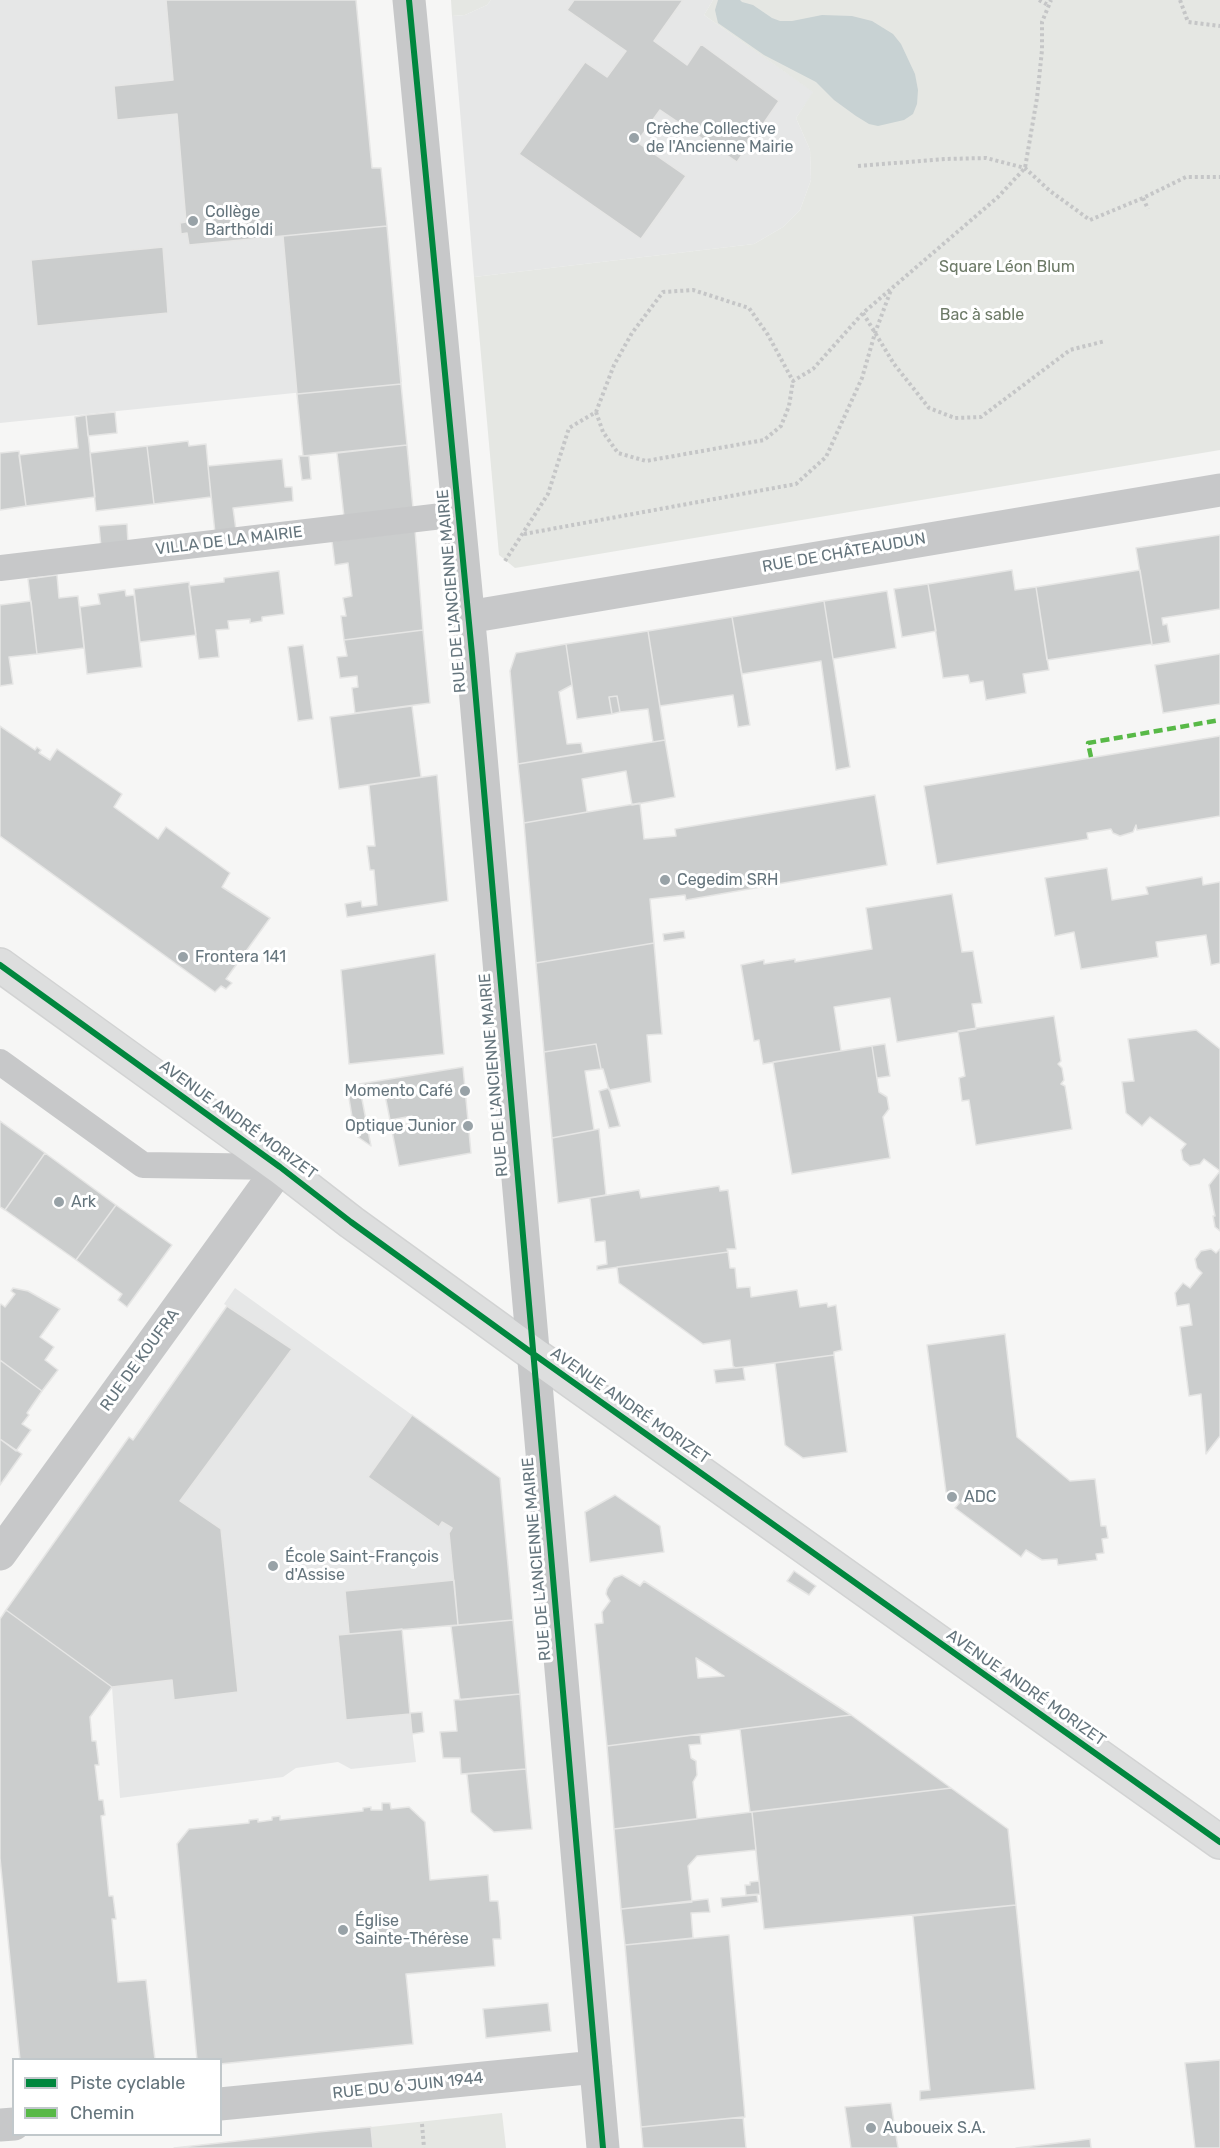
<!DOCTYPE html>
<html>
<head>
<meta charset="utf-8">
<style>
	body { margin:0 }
	#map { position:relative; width:1220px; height:2148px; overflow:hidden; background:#f6f6f5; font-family:Rubik,sans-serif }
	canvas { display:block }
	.legend { position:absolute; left:12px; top:2058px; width:210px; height:78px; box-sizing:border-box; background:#fff; border:2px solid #c1c8cb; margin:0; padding:8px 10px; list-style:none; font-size:18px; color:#65757d }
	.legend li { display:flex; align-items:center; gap:12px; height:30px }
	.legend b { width:30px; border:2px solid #c1c8cb }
</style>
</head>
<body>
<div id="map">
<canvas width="1220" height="2148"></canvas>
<ul class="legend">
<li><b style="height:8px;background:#00873e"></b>Piste cyclable</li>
<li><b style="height:8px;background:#58b947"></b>Chemin</li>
</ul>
</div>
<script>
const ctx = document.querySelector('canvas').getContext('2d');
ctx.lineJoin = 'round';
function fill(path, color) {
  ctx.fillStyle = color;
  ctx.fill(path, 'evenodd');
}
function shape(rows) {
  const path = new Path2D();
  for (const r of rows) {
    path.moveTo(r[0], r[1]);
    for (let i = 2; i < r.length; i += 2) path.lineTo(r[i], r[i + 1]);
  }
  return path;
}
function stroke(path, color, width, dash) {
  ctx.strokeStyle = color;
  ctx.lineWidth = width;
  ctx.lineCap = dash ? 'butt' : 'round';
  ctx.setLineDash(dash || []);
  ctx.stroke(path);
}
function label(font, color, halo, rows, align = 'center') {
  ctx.font = font + ' Rubik,sans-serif';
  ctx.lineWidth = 6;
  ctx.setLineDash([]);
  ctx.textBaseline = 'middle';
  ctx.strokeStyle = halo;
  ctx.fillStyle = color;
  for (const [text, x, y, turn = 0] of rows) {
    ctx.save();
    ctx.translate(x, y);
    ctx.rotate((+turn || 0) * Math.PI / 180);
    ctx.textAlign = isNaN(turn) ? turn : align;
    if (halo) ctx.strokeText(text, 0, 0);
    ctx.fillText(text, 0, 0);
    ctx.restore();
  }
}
fill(shape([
	[0,0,356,0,372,167,381,168,402,382,0,423],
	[491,0,713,0,704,15,814,92,796,118,810,150,811,180,800,210,783,227,754,244,474,277,452,16,465,15,487,5],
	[235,1288,500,1478,513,1620,338,1636,346,1720,410,1714,416,1762,351,1769,338,1762,296,1768,283,1777,120,1798,112,1687,6,1610,129,1437,133,1439,227,1306,224,1304]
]), '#e6e7e7');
fill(shape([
	[451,0,491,0,487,5,465,15,452,16],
	[713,0,1220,0,1220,450,515,568,499,555,474,277,754,244,783,227,800,210,811,180,810,150,796,118,813,92,704,15],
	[502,2113,506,2148,373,2148,371,2127]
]), '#e5e7e3');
fill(shape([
	[718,0,740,0,742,2,753,5,772,18,780,21,792,21,822,15,852,16,872,21,893,34,901,44,915,74,918,90,917,104,913,114,904,120,878,126,869,124,856,116,834,100,816,82,764,55,718,23,715,10]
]), '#c8d2d3');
const building = shape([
	[166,0,356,0,372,168,381,168,387,226,189,245,187,233,181,234,180,223,186,222,177,114,117,120,114,86,173,80,166,0],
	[246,212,246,224,231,224,231,213,246,212],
	[574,0,683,0,654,41,687,65,701,44,779,101,737,162,660,110,637,142,686,176,641,239,519,154,585,62,607,77,626,51,567,10,574,0],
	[387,226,401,384,297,394,283,236,387,226],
	[163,247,168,313,37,326,31,260,163,247],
	[401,384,407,445,303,456,297,394,401,384],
	[115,412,117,433,88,436,86,415,115,412],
	[86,415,95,497,26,506,19,455,78,448,75,417,86,415],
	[188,441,189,446,206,444,211,497,154,504,147,446,188,441],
	[407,445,413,508,344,517,337,453,407,445],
	[147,446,154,504,96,511,90,453,147,446],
	[19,451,26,506,0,510,0,453,19,451],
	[299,456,309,456,311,479,302,480,299,456],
	[282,459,285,487,292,487,293,501,233,508,236,530,215,533,208,466,282,459],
	[127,524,128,544,101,547,99,526,127,524],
	[415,530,423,630,344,640,341,616,346,616,343,598,352,596,348,563,335,565,332,541,415,530],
	[1220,535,1220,609,1162,618,1163,625,1167,624,1170,642,1152,645,1136,548,1220,535],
	[1012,570,1015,590,1036,587,1049,670,1023,674,1026,693,986,700,983,681,970,683,968,675,943,678,928,584,1012,570],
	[1140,570,1152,644,1047,660,1036,587,1140,570],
	[279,571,284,614,262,617,262,621,250,623,250,619,228,621,229,629,216,630,219,657,199,659,189,586,224,582,224,578,279,571],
	[57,575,59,598,78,596,84,648,37,654,28,579,57,575],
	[189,582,196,635,140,642,134,589,189,582],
	[928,584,936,631,902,637,894,589,928,584],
	[125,590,126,596,134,595,142,667,87,674,80,607,100,604,98,594,125,590],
	[887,591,896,648,833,659,824,601,887,591],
	[31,601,37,654,9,657,13,684,0,686,0,605,31,601],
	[824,601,850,767,836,770,821,661,742,674,732,617,824,601],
	[732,617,750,725,738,727,733,695,660,706,648,631,732,617],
	[423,630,430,703,355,713,352,688,358,687,357,676,340,678,337,657,347,656,344,640,423,630],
	[648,631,665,740,653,742,648,709,620,712,617,696,609,697,612,714,577,719,566,644,648,631],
	[566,644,572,685,559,692,567,744,581,743,583,753,518,764,510,671,516,653,566,644],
	[303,645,313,719,298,721,288,647,303,645],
	[1220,654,1220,704,1163,713,1155,665,1220,654],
	[617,696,620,712,612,714,609,697,617,696],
	[412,706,421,777,339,789,330,717,412,706],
	[0,726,35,750,37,747,41,750,39,753,50,760,57,749,122,794,114,807,158,839,166,827,230,873,222,887,270,918,226,979,232,983,226,989,221,986,215,992,0,836,0,726],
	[1220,736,1220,816,1137,830,1136,825,1133,832,1120,836,1113,833,1111,829,1087,833,1088,839,937,864,924,786,1220,736],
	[665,740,675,797,632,805,626,771,582,779,587,812,524,823,518,764,665,740],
	[437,775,448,901,347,917,345,904,361,901,362,907,377,905,374,870,370,870,367,846,375,846,369,785,437,775],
	[875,795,887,865,686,900,685,895,650,899,654,943,536,963,524,823,640,803,644,839,676,836,675,829,875,795],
	[1107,868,1112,900,1148,894,1146,887,1202,877,1203,885,1220,882,1220,963,1211,965,1206,935,1156,942,1158,957,1081,969,1074,932,1055,936,1045,878,1107,868],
	[952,894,962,952,973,951,982,1003,972,1004,976,1029,897,1042,890,998,834,1007,841,1051,763,1064,759,1040,754,1041,741,965,764,960,764,964,795,959,795,962,872,949,866,908,952,894],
	[684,931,685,938,664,941,663,934,684,931],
	[654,943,662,1034,647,1035,651,1082,609,1090,603,1069,601,1069,596,1044,544,1052,536,963,654,943],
	[435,954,444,1054,349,1064,341,970,435,954],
	[1054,1016,1061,1061,1058,1064,1062,1068,1064,1080,1061,1084,1065,1086,1072,1129,976,1145,969,1100,962,1101,959,1078,965,1076,958,1031,1054,1016],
	[1196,1030,1220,1049,1220,1171,1204,1159,1200,1164,1190,1166,1183,1160,1181,1150,1186,1144,1150,1117,1142,1126,1126,1113,1122,1082,1134,1081,1128,1039,1196,1030],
	[596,1044,601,1069,585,1071,594,1130,552,1138,544,1052,596,1044],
	[885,1044,890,1076,877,1078,872,1046,885,1044],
	[872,1046,879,1092,887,1097,889,1109,883,1117,890,1158,792,1174,773,1062,872,1046],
	[463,1067,471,1153,399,1166,391,1126,413,1123,412,1116,390,1120,384,1090,361,1094,371,1146,355,1135,347,1086,463,1067],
	[609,1088,620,1126,609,1128,599,1091,609,1088],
	[0,1121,45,1153,5,1210,0,1207,0,1121],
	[599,1129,606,1195,558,1203,552,1138,599,1129],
	[45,1153,116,1205,76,1260,5,1210,45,1153],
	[1220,1171,1220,1231,1215,1227,1213,1216,1215,1216,1209,1185,1220,1171],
	[719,1186,720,1191,728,1190,736,1249,727,1249,728,1252,597,1270,597,1266,607,1264,605,1241,595,1242,590,1198,639,1190,641,1198,719,1186],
	[116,1205,172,1245,127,1307,118,1300,122,1294,76,1260,116,1205],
	[1211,1249,1216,1253,1220,1249,1220,1436,1206,1454,1201,1394,1189,1396,1180,1327,1192,1325,1189,1304,1177,1306,1175,1293,1183,1283,1190,1288,1202,1273,1197,1268,1195,1259,1201,1251,1211,1249],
	[728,1252,730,1268,735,1268,737,1288,750,1287,751,1297,797,1290,800,1307,827,1303,828,1307,836,1305,842,1350,834,1352,834,1355,736,1368,733,1366,730,1340,703,1344,619,1283,617,1267,728,1252],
	[13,1288,28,1291,60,1309,40,1337,54,1347,45,1360,58,1370,42,1391,0,1360,0,1306,1,1304,5,1307,15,1294,11,1291,13,1288],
	[227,1306,292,1349,180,1501,221,1529,238,1692,174,1700,172,1680,112,1687,6,1610,129,1437,133,1440,227,1306],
	[1005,1334,1017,1437,1070,1481,1095,1479,1101,1526,1106,1526,1108,1538,1102,1539,1104,1553,1096,1554,1097,1560,1058,1565,1057,1559,1042,1560,1026,1550,1021,1557,955,1508,960,1502,946,1492,927,1345,1005,1334],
	[834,1355,847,1452,803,1458,785,1445,775,1363,834,1355],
	[0,1360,42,1391,27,1413,29,1415,22,1424,31,1430,16,1451,0,1439,0,1360],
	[743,1367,745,1380,716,1383,714,1370,743,1367],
	[412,1415,500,1478,513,1620,458,1625,449,1533,452,1528,442,1522,439,1527,368,1477,412,1415],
	[0,1439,22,1454,0,1485,0,1439],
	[615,1495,660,1526,664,1552,590,1562,585,1512,615,1495],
	[794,1571,816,1586,809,1595,787,1581,794,1571],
	[622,1575,640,1586,644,1581,851,1715,607,1746,595,1624,603,1623,602,1612,610,1601,606,1594,607,1589,614,1578,622,1575],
	[696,1658,712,1668,724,1676,698,1678,696,1658],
	[454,1580,458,1625,349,1634,345,1591,454,1580],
	[6,1610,112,1687,90,1717,92,1741,96,1741,99,1765,95,1765,99,1800,103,1800,105,1815,101,1816,109,1896,113,1896,116,1919,112,1919,118,1982,146,1980,155,2060,20,2060,0,1858,0,1619,6,1610],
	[513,1620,520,1694,460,1700,451,1626,513,1620],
	[402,1629,410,1714,346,1720,338,1635,402,1629],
	[520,1694,526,1769,461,1774,460,1758,443,1758,440,1732,457,1731,454,1700,520,1694],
	[422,1712,424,1732,412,1734,410,1713,422,1712],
	[851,1715,951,1788,750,1812,740,1729,851,1715],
	[700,1734,701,1744,689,1745,691,1758,696,1761,697,1775,693,1782,697,1819,614,1829,607,1746,700,1734],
	[526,1769,532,1829,494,1832,471,1812,467,1774,526,1769],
	[951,1788,1008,1829,1016,1905,764,1929,752,1812,951,1788],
	[382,1803,390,1803,391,1809,409,1807,425,1822,430,1880,488,1875,490,1901,498,1901,500,1920,501,1939,493,1939,495,1966,406,1974,413,2044,220,2064,220,2060,197,2060,177,1844,189,1829,249,1823,249,1820,258,1819,258,1822,272,1820,272,1817,280,1816,280,1820,363,1811,363,1808,371,1807,371,1810,382,1810,382,1803],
	[752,1812,756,1850,697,1856,688,1866,692,1902,621,1909,614,1829,752,1812],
	[759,1881,760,1894,746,1895,745,1885,750,1885,750,1882,759,1881],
	[757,1895,758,1902,722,1907,721,1898,757,1895],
	[708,1899,710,1912,691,1913,693,1938,625,1945,621,1909,708,1899],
	[1016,1905,1035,2089,920,2100,920,2091,930,2090,913,1916,1016,1905],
	[729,1935,745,2117,641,2127,625,1945,729,1935],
	[548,2003,551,2031,486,2038,483,2009,548,2003],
	[1220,2060,1220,2148,1195,2148,1185,2063,1220,2060],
	[891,2103,898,2148,851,2148,845,2107,891,2103],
	[743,2117,746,2148,643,2148,641,2127,743,2117],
	[371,2127,373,2148,174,2148,318,2132,371,2127],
	[1090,2139,1091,2148,1016,2148,1090,2139]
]);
fill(building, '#cbcdcd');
stroke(building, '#e6e6e5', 1.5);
const secondary = shape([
	[0,965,280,1167,351,1222,532,1353,1220,1842]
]);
stroke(secondary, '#d2d3d3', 36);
stroke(shape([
	[1039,0,1048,5],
	[1180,0,1188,22,1220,26],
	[858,166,945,159,986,158,1025,168,1050,191,1090,220,1143,198,1186,177,1220,177],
	[1143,198,1148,209],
	[863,313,894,364,929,408,955,418,981,417,1070,350,1105,341],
	[596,412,603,432,618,453,646,461,764,440,781,426,789,406,793,381],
	[524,534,796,484,826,457,862,378,875,333,891,290],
	[505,561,548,494,569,428,596,412,614,365,632,333,663,292,693,290,749,308,768,335,793,381,813,369,863,313,998,197,1025,168,1037,98,1042,50,1042,22,1051,0],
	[422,2124,424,2148]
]), '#c5c6c7', 4, [3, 3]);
stroke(shape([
	[0,568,459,514],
	[0,1062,143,1165,280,1167]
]), '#c7c8c9', 26);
stroke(shape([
	[409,0,472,654,603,2148],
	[468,617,1220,490],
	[0,1554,280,1167],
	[220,2104,596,2067],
	[0,2125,14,2124]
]), '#c7c8c9', 33);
stroke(secondary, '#dddede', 33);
stroke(shape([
	[1091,757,1088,743,1220,720]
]), '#58b947', 4.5, [9, 4.5]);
stroke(shape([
	[409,0,472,654,603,2148],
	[0,965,280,1167,351,1222,532,1353,1220,1842]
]), '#00873e', 6);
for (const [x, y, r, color] of [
	[634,138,6,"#98a2a7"],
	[193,221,6,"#98a2a7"],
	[665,880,6,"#98a2a7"],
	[183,957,6,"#98a2a7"],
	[465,1091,6,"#98a2a7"],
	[468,1126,6,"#98a2a7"],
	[59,1202,6,"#98a2a7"],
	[952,1497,6,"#98a2a7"],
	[273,1566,6,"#98a2a7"],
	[343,1930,6,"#98a2a7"],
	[871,2128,6,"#98a2a7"]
]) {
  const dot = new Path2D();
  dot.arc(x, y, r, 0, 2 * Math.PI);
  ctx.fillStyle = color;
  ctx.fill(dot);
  stroke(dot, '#fff', 2);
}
label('16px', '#65757d', '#fff', [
	["Crèche Collective",646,129],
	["de l'Ancienne Mairie",646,147],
	["Collège",205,212],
	["Bartholdi",205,230],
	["Cegedim SRH",677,880],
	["Frontera 141",195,957],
	["Momento Café",453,1091,"right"],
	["Optique Junior",456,1126,"right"],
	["Ark",71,1202],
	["ADC",964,1497],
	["École Saint-François",285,1557],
	["d'Assise",285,1575],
	["Église",355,1921],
	["Sainte-Thérèse",355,1939],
	["Auboueix S.A.",883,2128]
], 'left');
label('16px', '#6d7a67', '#fff', [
	["Square Léon Blum",1007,267],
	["Bac à sable",982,315]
]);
label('16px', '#65757d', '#fff', [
	["VILLA DE LA MAIRIE",229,541,-7],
	["RUE DE CHÂTEAUDUN",844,553,-10],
	["RUE DE L'ANCIENNE MAIRIE",452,591,-95],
	["RUE DE L'ANCIENNE MAIRIE",494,1075,-95],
	["AVENUE ANDRÉ MORIZET",238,1120,36],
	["RUE DE KOUFRA",140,1360,-54],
	["AVENUE ANDRÉ MORIZET",630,1406,35],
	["RUE DE L'ANCIENNE MAIRIE",537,1559,-95],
	["AVENUE ANDRÉ MORIZET",1026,1688,35],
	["RUE DU 6 JUIN 1944",408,2086,-6]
]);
</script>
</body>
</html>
